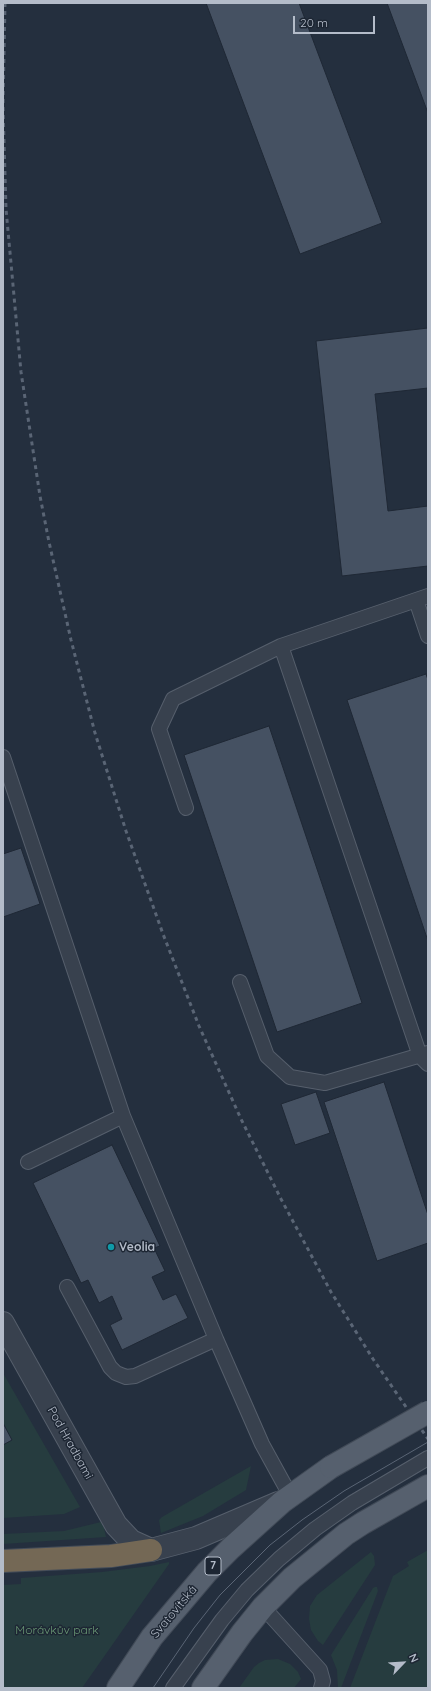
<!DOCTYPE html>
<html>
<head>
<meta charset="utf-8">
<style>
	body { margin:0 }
	#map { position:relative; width:431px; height:1691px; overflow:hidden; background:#242f3e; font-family:Quicksand,sans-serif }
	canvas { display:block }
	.frame { position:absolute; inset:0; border:4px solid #b4bcc9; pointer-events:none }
	.north { position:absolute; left:383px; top:1643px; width:40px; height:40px; -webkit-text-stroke:3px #1d2633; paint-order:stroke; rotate:65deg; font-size:11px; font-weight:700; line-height:16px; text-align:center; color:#b4bcc9 }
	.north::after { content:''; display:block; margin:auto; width:14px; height:18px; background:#b4bcc9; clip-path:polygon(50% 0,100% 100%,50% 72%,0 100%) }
	.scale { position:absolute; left:293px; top:16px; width:82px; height:18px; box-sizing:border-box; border:2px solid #b4bcc9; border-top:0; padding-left:5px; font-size:12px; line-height:14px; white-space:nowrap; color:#b4bcc9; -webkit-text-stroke:3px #1d2633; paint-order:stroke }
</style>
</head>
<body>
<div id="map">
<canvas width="431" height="1691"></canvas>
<div class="frame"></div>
<div class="north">N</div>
<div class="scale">20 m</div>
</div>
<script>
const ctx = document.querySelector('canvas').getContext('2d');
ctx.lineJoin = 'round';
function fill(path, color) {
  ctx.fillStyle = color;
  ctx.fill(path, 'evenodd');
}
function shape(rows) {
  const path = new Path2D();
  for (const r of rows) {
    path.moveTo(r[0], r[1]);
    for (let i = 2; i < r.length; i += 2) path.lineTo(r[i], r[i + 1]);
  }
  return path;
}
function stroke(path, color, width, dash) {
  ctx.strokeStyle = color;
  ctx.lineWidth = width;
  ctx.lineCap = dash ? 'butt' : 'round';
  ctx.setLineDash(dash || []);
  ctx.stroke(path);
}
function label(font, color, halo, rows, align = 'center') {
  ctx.font = font + ' Quicksand,sans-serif';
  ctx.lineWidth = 3;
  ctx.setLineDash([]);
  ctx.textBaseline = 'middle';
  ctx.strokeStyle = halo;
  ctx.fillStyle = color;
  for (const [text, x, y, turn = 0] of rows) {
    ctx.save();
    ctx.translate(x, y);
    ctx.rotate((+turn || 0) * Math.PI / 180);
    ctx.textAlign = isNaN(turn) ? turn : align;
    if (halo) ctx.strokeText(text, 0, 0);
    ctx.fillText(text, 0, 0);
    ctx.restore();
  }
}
fill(shape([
	[3,1373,80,1507,64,1514,3,1518,3,1445,12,1440,3,1423],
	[251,1466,246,1490,203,1516,161,1533,159,1520,162,1517],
	[101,1522,104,1528,106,1537,3,1544,3,1534,64,1531],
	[428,1550,428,1688,350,1688,393,1576,409,1566,407,1562],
	[371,1552,374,1556,375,1565,323,1645,318,1641,311,1630,309,1619,310,1606,317,1595],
	[169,1562,169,1564,82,1688,3,1688,3,1585,21,1584,21,1578,102,1572,150,1566],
	[375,1587,377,1587,378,1591,341,1688,338,1688,337,1670,331,1655,373,1588],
	[278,1659,290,1664,298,1672,301,1679,294,1688,239,1688,254,1667,259,1663,265,1660]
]), '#263c3f');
const building = shape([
	[206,3,299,3,382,223,300,254,206,3],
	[387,3,428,3,428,113,387,3],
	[428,328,428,388,375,394,388,511,428,506,428,566,342,576,316,341,428,328],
	[426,674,428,680,428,941,347,700,426,674],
	[269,726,362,1003,277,1032,184,755,269,726],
	[21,848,40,904,3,917,3,854,21,848],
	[384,1082,428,1215,428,1243,377,1261,324,1102,384,1082],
	[316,1092,330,1133,295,1145,281,1104,316,1092],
	[112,1145,160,1246,154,1248,165,1271,152,1277,163,1300,176,1294,188,1318,122,1350,110,1325,122,1319,112,1296,99,1303,88,1280,81,1283,33,1183,112,1145],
	[3,1423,12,1440,3,1445,3,1423]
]);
fill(building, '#455162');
stroke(building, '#1f2835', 1);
const lane = shape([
	[428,596,281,646,420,1056,428,1064],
	[416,600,428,636],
	[3,757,123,1116,216,1339],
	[186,808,159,729,173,699,281,646],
	[240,982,267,1056,290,1077,325,1083,428,1053],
	[28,1162,123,1116],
	[67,1287,110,1367,116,1373,126,1377,135,1376,216,1339,262,1444,290,1495],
	[263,1607,320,1670,323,1681,321,1688],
	[173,1688,222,1620,247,1590,279,1559,315,1529,352,1503,428,1458]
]);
const street = shape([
	[3,1323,116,1525,131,1541,151,1550,196,1538,278,1503]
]);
const primary = shape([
	[118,1688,152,1637,207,1572,231,1548,282,1502,331,1467],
	[203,1688,242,1633,263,1607,292,1578,346,1534,363,1523,428,1486]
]);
const highway = shape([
	[3,1561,111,1556,151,1550]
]);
stroke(lane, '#565f6c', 16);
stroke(street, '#565f6c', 24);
stroke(primary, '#414a57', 24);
stroke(highway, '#434c59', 24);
stroke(lane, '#38414e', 14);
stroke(street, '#38414e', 22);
stroke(primary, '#56606e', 22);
stroke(highway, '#746855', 22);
stroke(shape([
	[153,1688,194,1628,220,1595,270,1545,302,1520,344,1491,428,1442]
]), '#5a6575', 1);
stroke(shape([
	[5,3,3,106,6,209,21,372,40,496,49,542,71,640,95,733,126,831,163,934,199,1026,241,1119,281,1199,331,1292,373,1359,428,1439]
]), '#5a6575', 3, [4, 4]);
const primaryBridge = shape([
	[331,1467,428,1412]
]);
stroke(primaryBridge, '#414a57', 24, []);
stroke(primaryBridge, '#56606e', 22);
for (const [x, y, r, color] of [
	[111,1247,4,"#0f9aa8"]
]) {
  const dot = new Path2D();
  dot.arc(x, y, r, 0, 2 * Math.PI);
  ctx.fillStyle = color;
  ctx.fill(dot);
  stroke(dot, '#1d2633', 1.5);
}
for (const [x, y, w] of [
	[213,1566,16]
]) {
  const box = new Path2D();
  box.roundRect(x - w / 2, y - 9, w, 18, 3);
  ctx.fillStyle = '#1d2633';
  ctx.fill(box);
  stroke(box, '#b4bcc9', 1);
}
label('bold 11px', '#b4bcc9', null, [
	["7",213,1566]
]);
label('bold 12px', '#b4bcc9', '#1d2633', [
	["Veolia",119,1247]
], 'left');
label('12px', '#b4bcc9', '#1d2633', [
	["Pod Hradbami",70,1443,61],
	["Svatovítská",174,1612,-50]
]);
label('12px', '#6b9a76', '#1d2633', [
	["Morávkův park",57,1630]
]);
</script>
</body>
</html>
